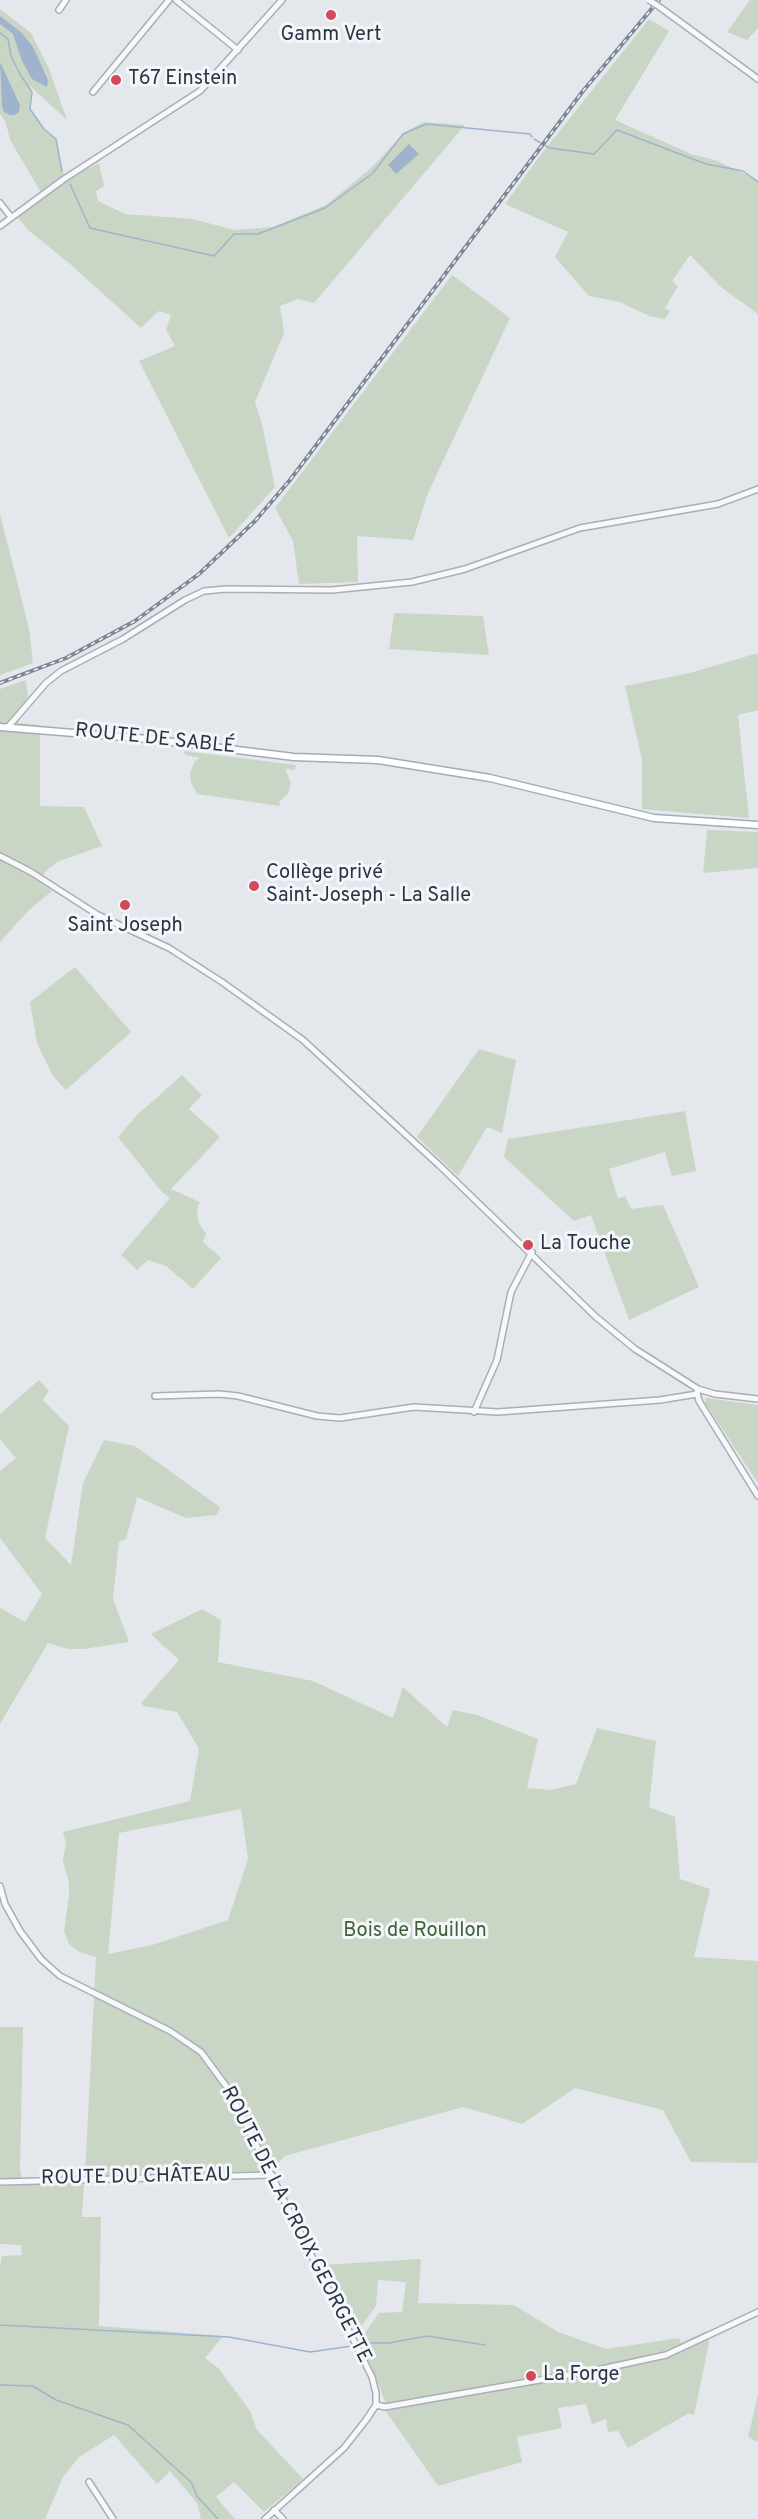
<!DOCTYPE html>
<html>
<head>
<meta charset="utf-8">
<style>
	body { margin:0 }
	canvas { display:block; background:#e4e7ec }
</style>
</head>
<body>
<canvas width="758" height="2519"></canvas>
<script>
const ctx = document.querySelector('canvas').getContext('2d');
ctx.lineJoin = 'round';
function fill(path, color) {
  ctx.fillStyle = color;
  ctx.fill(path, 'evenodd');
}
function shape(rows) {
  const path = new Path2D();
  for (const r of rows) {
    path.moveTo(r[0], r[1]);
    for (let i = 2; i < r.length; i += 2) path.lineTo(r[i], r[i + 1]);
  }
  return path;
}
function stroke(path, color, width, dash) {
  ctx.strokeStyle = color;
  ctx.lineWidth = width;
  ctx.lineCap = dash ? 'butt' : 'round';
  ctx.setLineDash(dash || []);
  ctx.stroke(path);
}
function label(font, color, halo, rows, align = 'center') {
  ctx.font = font + ' Overpass,sans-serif';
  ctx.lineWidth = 6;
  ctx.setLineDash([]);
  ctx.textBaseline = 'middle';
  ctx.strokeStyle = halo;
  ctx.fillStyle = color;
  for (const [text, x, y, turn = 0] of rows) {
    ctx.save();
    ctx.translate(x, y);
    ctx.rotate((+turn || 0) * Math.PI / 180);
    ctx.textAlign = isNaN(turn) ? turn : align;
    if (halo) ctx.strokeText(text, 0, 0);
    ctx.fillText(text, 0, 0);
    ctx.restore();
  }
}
fill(shape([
	[750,0,758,0,758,28,747,40,727,32],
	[0,9,31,33,49,69,67,120,29,85,32,92,30,109,44,129,56,139,62,171,67,177,77,171,79,173,99,163,104,186,96,191,98,201,125,214,193,219,234,230,273,227,326,205,370,169,404,133,423,122,465,125,314,303,298,299,280,306,284,333,255,402,262,424,275,487,229,538,139,361,175,346,166,330,171,315,159,311,141,328,69,263,28,230,15,214,42,194,10,140,6,123,0,114],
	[649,19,669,31,615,120,691,154,715,160,758,180,758,314,721,287,690,255,672,281,678,286,665,308,670,311,665,319,649,316,620,302,589,296,555,257,568,232,505,204,539,157],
	[452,275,510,318,428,493,413,540,357,536,358,582,299,584,293,541,275,508],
	[0,514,29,629,33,663,0,675],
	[394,613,483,616,489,655,389,649],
	[758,653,758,710,738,715,749,818,642,809,642,759,625,686,690,673],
	[26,680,29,706,18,719,19,723,40,725,40,806,84,807,102,846,57,862,46,871,38,881,52,891,28,911,0,942,0,689],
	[184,751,296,765,295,770,285,769,291,783,288,794,279,802,280,806,197,794,191,782,190,773,195,761,200,758,185,755],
	[707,830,758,832,758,868,703,873],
	[75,967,131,1032,66,1090,53,1076,37,1043,30,1002],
	[479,1049,516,1060,502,1133,487,1127,458,1176,417,1137],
	[182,1075,202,1095,189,1109,220,1137,171,1189,200,1202,197,1209,199,1224,206,1234,203,1242,221,1258,193,1289,166,1266,148,1260,137,1270,121,1255,170,1198,162,1192,118,1137,136,1116],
	[685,1111,696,1171,672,1176,665,1152,609,1169,618,1199,625,1196,631,1209,663,1205,699,1287,629,1320,591,1215,574,1221,504,1157,508,1139],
	[39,1380,49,1391,43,1400,69,1426,45,1538,71,1565,83,1483,104,1440,135,1446,220,1507,217,1515,186,1518,137,1497,126,1539,119,1542,113,1599,129,1642,84,1649,68,1649,48,1643,0,1724,0,1608,25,1622,42,1594,0,1538,0,1471,16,1458,0,1439,0,1414],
	[706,1398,758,1405,758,1483,705,1403],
	[202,1609,221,1620,218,1662,313,1681,393,1718,403,1687,447,1727,453,1710,477,1715,538,1739,527,1788,551,1790,576,1784,597,1728,656,1741,649,1807,675,1817,680,1879,710,1889,694,1957,758,1961,758,2163,691,2162,663,2110,575,2088,522,2124,463,2107,285,2156,270,2172,85,2175,96,1957,79,1952,69,1944,64,1931,69,1896,69,1883,63,1861,66,1843,63,1832,190,1801,199,1749,177,1712,144,1706,141,1703,179,1660,151,1634],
	[241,1809,248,1859,228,1920,152,1945,108,1954,119,1833],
	[0,2027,23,2027,20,2168,22,2182,84,2182,82,2217,101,2217,99,2326,223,2336,205,2358,218,2368,237,2393,250,2411,257,2430,303,2479,264,2512,234,2482,216,2497,235,2519,201,2519,197,2503,170,2471,157,2484,114,2435,79,2457,63,2477,45,2519,0,2519,0,2267,2,2256,22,2255,21,2245,0,2244],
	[421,2259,418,2303,514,2305,558,2332,606,2349,679,2338,681,2343,706,2331,709,2343,694,2415,689,2413,628,2448,618,2431,608,2432,606,2419,592,2424,586,2404,558,2408,562,2428,517,2437,522,2462,438,2486,385,2410,385,2401,360,2340,379,2313,402,2312,406,2282,378,2280,376,2306,356,2333,322,2265],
	[758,2395,758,2442,748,2437]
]), '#c9d6c5');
fill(shape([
	[0,16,22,33,33,47,48,80,47,87,32,79,22,61,13,34,0,24],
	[0,62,20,105,19,112,15,115,10,115,4,112,2,105],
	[409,144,419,154,396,174,388,165]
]), '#9fb4cc');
stroke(shape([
	[0,33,8,39,11,56,21,76,32,92,30,109,44,129,56,139,62,171],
	[534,139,550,148,594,154,617,130,706,164,743,171,758,182],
	[70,184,90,228,214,256,234,234,258,234,325,208,373,173,403,134,426,124,530,134,532,137],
	[0,2325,229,2337,310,2352,352,2346],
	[359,2343,389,2343,427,2336,485,2345],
	[0,2385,33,2386,56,2400,128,2425,191,2482,197,2496,218,2519]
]), '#9fb4cc', 1.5);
const minor = shape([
	[176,0,238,50],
	[661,8,758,79],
	[59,10,66,0],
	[93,92,169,0],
	[0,203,11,217],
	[0,226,64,179,200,91,282,0],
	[8,727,46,683,61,671,123,639,185,600,204,591,226,589,332,590,412,582,465,569,580,528,718,504,758,489],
	[0,856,31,872,98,915,169,948,222,982,303,1040,440,1166,596,1317,635,1349,698,1389,715,1394,758,1399],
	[697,1392,699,1401,758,1496],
	[155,1396,219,1394,238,1396,317,1416,340,1418,414,1407,498,1412,660,1400,697,1394],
	[474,1412,497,1360,511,1292,532,1252],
	[0,1886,5,1904,20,1931,41,1959,60,1976,170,2031,201,2052,229,2090,372,2377,376,2393,376,2405,366,2420,344,2448,265,2519],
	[0,2182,272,2175],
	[376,2405,385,2407,442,2397,597,2370,666,2355,758,2312],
	[89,2482,113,2519],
	[274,2510,283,2519]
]);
const major = shape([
	[0,727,148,739,294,757,378,760,490,778,654,818,758,825]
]);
stroke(minor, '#a9aeb7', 8);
stroke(major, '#a3abb8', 9);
stroke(minor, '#f7f8fa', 5);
stroke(major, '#fff', 6);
const rail = shape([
	[0,683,66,658,135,621,199,574,255,521,290,480,583,91,659,0]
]);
stroke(rail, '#7d8696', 4);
stroke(rail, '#f4f6f9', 1.5, [4.5]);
const minorBridge = shape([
	[649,0,661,8]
]);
stroke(minorBridge, '#a9aeb7', 8, []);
stroke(minorBridge, '#f7f8fa', 5);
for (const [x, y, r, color] of [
	[331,15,6,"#d1495b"],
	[116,80,6,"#d1495b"],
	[254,886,6,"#d1495b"],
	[125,905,6,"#d1495b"],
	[528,1245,6,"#d1495b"],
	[531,2376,6,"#d1495b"]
]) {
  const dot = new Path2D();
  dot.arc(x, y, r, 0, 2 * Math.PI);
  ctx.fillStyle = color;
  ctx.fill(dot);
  stroke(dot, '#f4f6f9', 2);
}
label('20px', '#2b3445', '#f4f6f9', [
	["Gamm Vert",331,36,"center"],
	["T67 Einstein",128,80],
	["Collège privé",266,874],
	["Saint-Joseph - La Salle",266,897],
	["Saint Joseph",125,927,"center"],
	["La Touche",540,1245],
	["La Forge",543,2376]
], 'left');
label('20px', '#2b3445', '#f4f6f9', [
	["ROUTE DE SABLÉ",155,740,6],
	["ROUTE DU CHÂTEAU",136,2178,-1],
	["ROUTE DE LA CROIX GEORGETTE",295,2225,63]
]);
label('20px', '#3f6138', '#f4f6f9', [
	["Bois de Rouillon",415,1932]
]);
</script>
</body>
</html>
